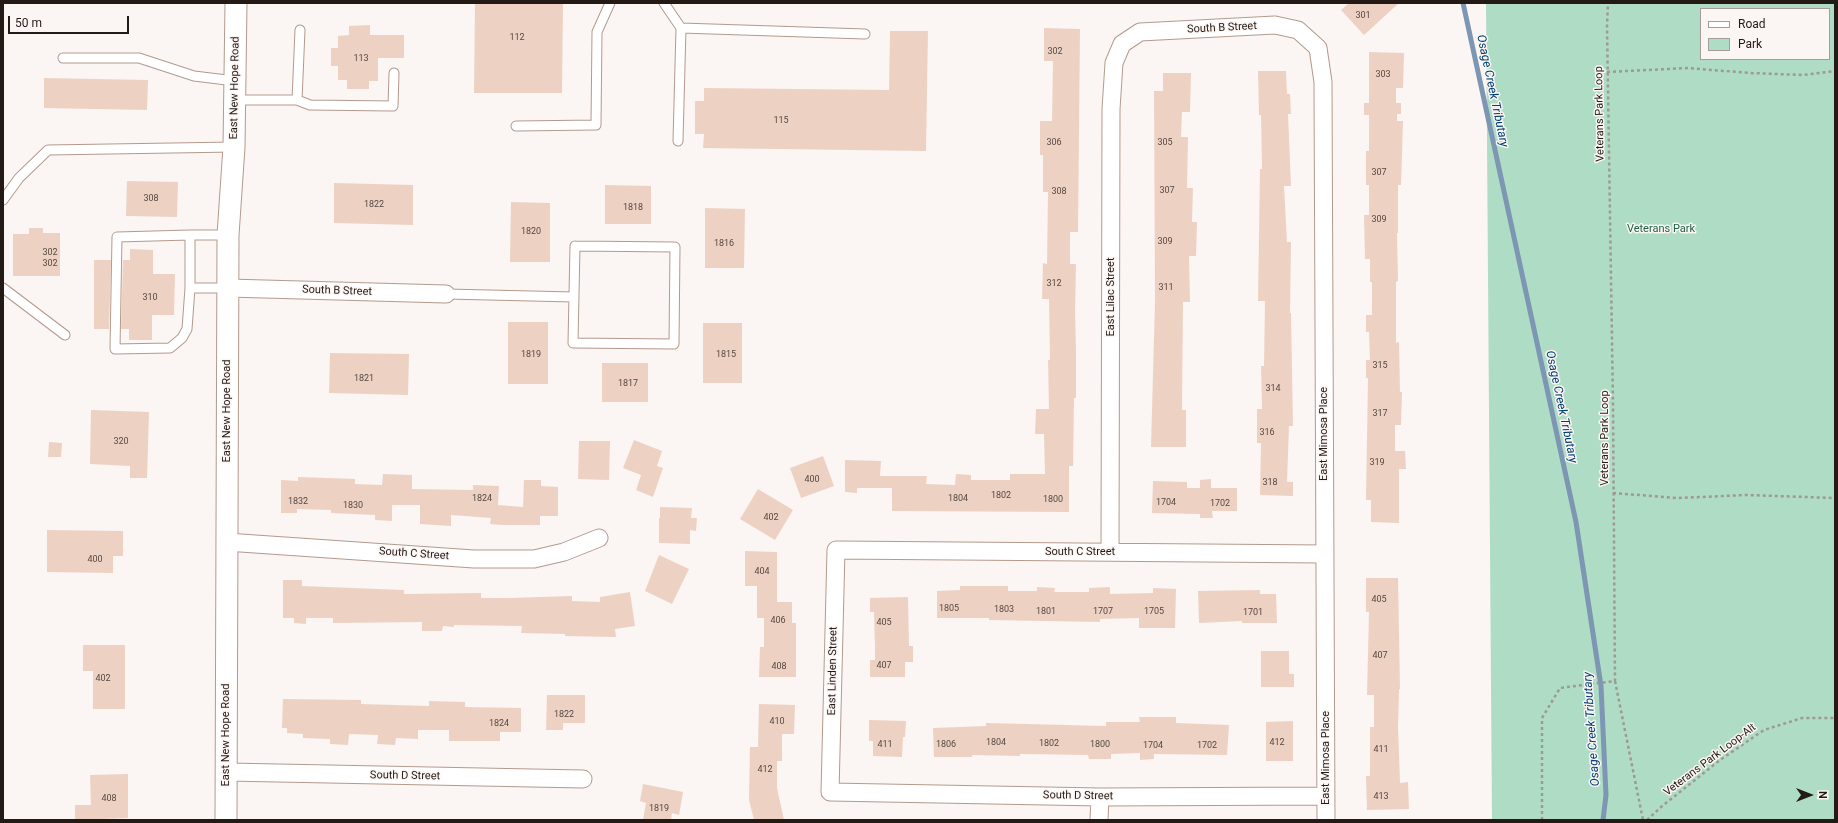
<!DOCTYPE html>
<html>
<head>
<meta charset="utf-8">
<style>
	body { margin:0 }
	#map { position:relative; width:1838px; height:823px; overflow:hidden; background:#fbf5f3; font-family:Roboto,sans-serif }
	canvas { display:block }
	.frame { position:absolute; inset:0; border:4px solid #241a15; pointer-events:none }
	.legend { position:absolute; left:1700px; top:8px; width:130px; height:52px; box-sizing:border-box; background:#fbf5f3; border:1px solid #a59d9a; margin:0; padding:5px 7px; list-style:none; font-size:12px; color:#241a15 }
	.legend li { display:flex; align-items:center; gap:8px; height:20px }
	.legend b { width:20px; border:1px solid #a59d9a }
	.north { position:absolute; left:1790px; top:775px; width:40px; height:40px; -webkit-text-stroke:3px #fbf5f3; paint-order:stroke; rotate:90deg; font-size:11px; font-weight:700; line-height:16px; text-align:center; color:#241a15 }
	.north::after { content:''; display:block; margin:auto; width:14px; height:18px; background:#241a15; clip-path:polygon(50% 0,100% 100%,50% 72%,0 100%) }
	.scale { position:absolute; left:8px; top:16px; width:121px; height:18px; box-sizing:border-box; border:2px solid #241a15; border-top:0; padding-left:5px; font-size:12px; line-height:14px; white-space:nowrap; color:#241a15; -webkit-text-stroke:3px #fbf5f3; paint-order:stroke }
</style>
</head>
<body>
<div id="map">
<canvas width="1838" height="823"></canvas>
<div class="frame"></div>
<ul class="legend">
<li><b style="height:5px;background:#fff"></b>Road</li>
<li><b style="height:11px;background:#aedcc4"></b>Park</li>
</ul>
<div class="north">N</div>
<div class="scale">50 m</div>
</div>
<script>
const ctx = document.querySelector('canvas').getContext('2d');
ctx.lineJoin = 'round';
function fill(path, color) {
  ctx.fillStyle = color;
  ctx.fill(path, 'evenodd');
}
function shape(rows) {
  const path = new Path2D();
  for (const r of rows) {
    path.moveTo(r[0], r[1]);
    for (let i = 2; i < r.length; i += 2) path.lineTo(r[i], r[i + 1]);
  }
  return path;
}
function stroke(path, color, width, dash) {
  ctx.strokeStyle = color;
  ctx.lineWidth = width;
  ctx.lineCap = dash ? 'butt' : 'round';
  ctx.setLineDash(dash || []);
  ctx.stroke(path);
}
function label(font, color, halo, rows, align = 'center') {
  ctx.font = font + ' Roboto,sans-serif';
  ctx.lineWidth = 3;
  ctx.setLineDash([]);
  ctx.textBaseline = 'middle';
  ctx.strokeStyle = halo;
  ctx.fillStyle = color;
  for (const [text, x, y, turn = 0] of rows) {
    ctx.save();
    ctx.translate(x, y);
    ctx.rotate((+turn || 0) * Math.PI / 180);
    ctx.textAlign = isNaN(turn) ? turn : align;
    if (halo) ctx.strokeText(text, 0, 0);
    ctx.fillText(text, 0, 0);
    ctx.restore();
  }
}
fill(shape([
	[1486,3,1835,3,1835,820,1492,820],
	[1701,9,1829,9,1829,59,1701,59]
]), '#aedcc4');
stroke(shape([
	[1463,3,1576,522,1601,686,1606,795,1603,820]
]), '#7d96b3', 5);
fill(shape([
	[475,3,563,3,562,93,474,93],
	[1349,3,1399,3,1364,35,1341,10],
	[370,25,370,35,404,35,404,58,378,58,378,81,369,81,369,89,347,89,347,80,338,80,338,66,331,66,331,48,338,48,338,36,349,35,349,26],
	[1044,28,1080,29,1078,232,1070,232,1070,264,1076,264,1075,311,1076,350,1076,398,1074,398,1073,466,1069,466,1069,512,892,511,892,488,857,488,857,493,845,492,845,460,881,461,880,476,927,476,926,484,955,485,956,474,971,475,971,480,1010,480,1010,474,1045,474,1044,434,1035,434,1036,409,1049,409,1048,360,1050,360,1049,299,1042,299,1043,263,1047,264,1048,192,1043,192,1043,155,1040,155,1040,121,1052,121,1053,61,1044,61],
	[890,31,928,31,926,151,703,148,704,134,695,134,695,101,704,101,704,88,889,90],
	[1369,52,1404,53,1403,88,1396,88,1396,103,1401,103,1401,114,1397,114,1397,121,1403,121,1401,185,1398,185,1398,233,1397,233,1398,281,1396,282,1396,343,1399,342,1400,392,1402,392,1401,425,1395,425,1395,451,1405,451,1406,469,1399,469,1399,523,1371,522,1371,500,1366,500,1368,378,1366,378,1366,360,1370,360,1369,332,1366,332,1366,315,1372,315,1372,282,1370,282,1370,259,1365,259,1364,215,1369,215,1369,185,1366,185,1366,151,1369,151,1369,115,1364,115,1364,103,1369,103],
	[1258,71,1286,71,1287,94,1290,94,1291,114,1288,114,1291,186,1284,186,1287,242,1291,242,1290,313,1291,313,1293,426,1289,426,1287,482,1293,482,1293,496,1260,495,1261,443,1257,443,1257,409,1262,409,1261,366,1264,366,1265,301,1258,301,1260,169,1262,169,1261,115,1259,115],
	[1163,73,1191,73,1190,112,1182,112,1181,137,1188,137,1187,188,1193,188,1192,222,1197,222,1196,256,1189,256,1190,302,1183,302,1182,410,1186,410,1186,447,1151,447,1155,302,1154,91,1163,91],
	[44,78,148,80,147,110,44,108],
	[127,181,178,182,177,217,126,216],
	[334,183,413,185,413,225,334,223],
	[605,185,651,186,651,224,605,224],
	[511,202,550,203,550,262,510,262],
	[705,208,745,209,744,268,705,268],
	[29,228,43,228,43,233,60,233,60,276,13,276,13,234,29,234],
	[130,249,153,250,153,274,175,274,174,315,152,315,152,340,129,340,129,329,121,329,123,260,130,260],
	[94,260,111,260,109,329,94,329],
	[508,322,548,322,548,384,508,384],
	[703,323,742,323,742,383,703,383],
	[330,353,409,354,408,395,329,393],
	[602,363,648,363,648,402,602,402],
	[91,410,149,412,147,478,130,478,130,466,90,464],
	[634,440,662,451,657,466,663,468,653,497,636,490,641,475,623,468],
	[579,441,610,441,609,480,578,479],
	[49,442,62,443,61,457,48,457],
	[823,456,834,486,801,498,790,468],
	[383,474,412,475,412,489,473,490,473,485,499,486,498,505,523,507,524,480,541,480,541,486,558,487,558,516,540,516,540,525,502,525,490,524,491,518,451,515,451,526,420,524,420,505,392,505,392,521,375,520,375,515,331,513,331,510,297,509,297,513,281,513,281,480,298,481,298,477,355,479,355,484,382,485],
	[1211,479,1211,488,1237,488,1237,511,1212,511,1213,518,1200,518,1200,514,1152,513,1153,481,1187,482,1187,488,1200,488,1200,480],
	[758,489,793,510,775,540,740,519],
	[660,507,692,508,691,518,697,518,696,531,690,530,690,544,659,543,659,518,660,518],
	[47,530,123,531,123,556,113,556,113,573,47,572],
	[745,551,777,552,777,602,792,602,792,623,796,623,796,677,759,677,760,647,764,647,764,618,757,618,757,586,745,586],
	[659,555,689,569,672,604,645,591],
	[1366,578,1398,578,1400,689,1399,689,1398,727,1400,783,1408,782,1409,809,1367,810,1366,776,1370,776,1370,727,1374,727,1374,695,1367,695,1369,612,1366,612],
	[283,580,302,580,302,586,404,590,404,594,481,593,481,598,509,598,572,596,572,601,600,602,600,597,630,592,635,626,615,629,616,637,565,636,565,634,521,633,522,626,454,625,454,627,443,626,442,631,422,631,422,622,333,623,333,618,306,618,306,624,294,623,294,618,283,618],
	[960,586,1008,586,1008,591,1037,591,1037,587,1055,588,1054,592,1089,592,1089,588,1110,587,1110,594,1153,593,1153,588,1176,589,1175,628,1139,628,1139,618,1100,619,1100,622,989,620,989,618,937,618,937,591,960,590],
	[1260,590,1260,594,1276,594,1277,623,1242,623,1242,621,1199,623,1198,591],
	[908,597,909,646,913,646,913,662,905,662,905,677,870,677,870,660,875,660,875,646,874,612,870,612,870,598],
	[83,645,125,645,125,709,93,709,93,671,83,671],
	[1261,651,1289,651,1289,674,1294,674,1294,687,1261,687],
	[547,695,585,695,585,723,563,723,563,730,546,730],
	[283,699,361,700,361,704,429,706,429,701,465,702,465,707,521,708,521,732,500,732,500,741,449,741,449,730,418,730,418,739,396,738,395,745,377,744,378,735,349,734,348,745,330,744,330,739,303,738,303,734,287,733,287,728,282,728],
	[759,704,795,705,794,734,782,734,782,761,777,761,777,788,784,820,754,820,749,800,750,747,758,747],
	[1139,717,1176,717,1176,723,1229,725,1227,755,1154,754,1154,759,1140,760,1140,753,1111,754,1111,759,1089,759,1088,755,1020,754,1020,756,972,755,972,757,934,757,933,728,986,726,986,723,1106,726,1106,722,1140,722],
	[869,720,906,721,905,737,903,737,902,757,873,756,873,741,869,741],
	[1293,721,1293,761,1266,761,1266,722],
	[128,774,128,818,75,820,75,805,91,805,90,775],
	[643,784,683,792,679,815,672,813,671,820,643,820,646,803,640,801]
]), '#edd2c4');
const service = shape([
	[664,3,681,28,865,34],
	[63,58,139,58,194,76,235,81],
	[235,100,297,100,300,30],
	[297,100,310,105,393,106,394,73],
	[516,126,596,125,597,32,610,3],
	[678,141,681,28],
	[3,200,19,178,48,150,234,147],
	[190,235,190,288,187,329,182,338,170,348,115,349,117,237,190,235,228,235],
	[575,246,675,247,674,344,573,343,575,246],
	[3,288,65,335],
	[190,288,228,288],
	[446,294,574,297]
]);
const minor = shape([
	[228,288,446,294],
	[226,542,474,559,534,559,564,552,599,538],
	[1110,552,1111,109,1114,63,1122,44,1140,32,1275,25,1298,30,1318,48,1323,82,1326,820],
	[1325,554,836,550,830,792,1100,797,1326,796],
	[227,772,583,779],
	[1099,820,1100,797]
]);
const tertiary = shape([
	[226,820,228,235,234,147,236,3]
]);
stroke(service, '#b39a8d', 11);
stroke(minor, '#b39a8d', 19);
stroke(tertiary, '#b39a8d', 23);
stroke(shape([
	[1607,72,1688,68,1750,73,1803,75,1835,71],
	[1613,493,1677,498,1747,495,1835,498],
	[1615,681,1643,820],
	[1542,820,1542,718,1560,688,1615,681,1613,404,1607,26,1608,3],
	[1647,820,1661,807,1720,760,1764,730,1802,718,1835,718]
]), '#9f9894', 2.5, [3, 3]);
stroke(service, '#fff', 9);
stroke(minor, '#fff', 17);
stroke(tertiary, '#fff', 21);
label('9px', '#564841', null, [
	["301",1363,16],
	["112",517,38],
	["302",1055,52],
	["113",361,59],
	["303",1383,75],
	["115",781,121],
	["306",1054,143],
	["305",1165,143],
	["307",1379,173],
	["307",1167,191],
	["308",1059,192],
	["308",151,199],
	["1822",374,205],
	["1818",633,208],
	["309",1379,220],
	["1820",531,232],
	["309",1165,242],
	["1816",724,244],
	["302",50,253],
	["302",50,264],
	["312",1054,284],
	["311",1166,288],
	["310",150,298],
	["1819",531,355],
	["1815",726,355],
	["315",1380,366],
	["1821",364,379],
	["1817",628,384],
	["314",1273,389],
	["317",1380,414],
	["316",1267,433],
	["320",121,442],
	["319",1377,463],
	["400",812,480],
	["318",1270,483],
	["1802",1001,496],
	["1824",482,499],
	["1804",958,499],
	["1800",1053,500],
	["1832",298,502],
	["1704",1166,503],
	["1702",1220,504],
	["1830",353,506],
	["402",771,518],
	["400",95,560],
	["404",762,572],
	["405",1379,600],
	["1805",949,609],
	["1803",1004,610],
	["1801",1046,612],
	["1707",1103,612],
	["1705",1154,612],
	["1701",1253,613],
	["406",778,621],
	["405",884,623],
	["407",1380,656],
	["407",884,666],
	["408",779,667],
	["402",103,679],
	["1822",564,715],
	["410",777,722],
	["1824",499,724],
	["1804",996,743],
	["412",1277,743],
	["1802",1049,744],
	["411",885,745],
	["1806",946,745],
	["1800",1100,745],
	["1704",1153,746],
	["1702",1207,746],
	["411",1381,750],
	["412",765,770],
	["413",1381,797],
	["408",109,799],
	["1819",659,809]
]);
label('11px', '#241a15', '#fbf5f3', [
	["South B Street",1222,28,-3],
	["East New Hope Road",235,88,-89],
	["Veterans Park Loop",1600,114,-91],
	["South B Street",337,291,2],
	["East Lilac Street",1111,297,-90],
	["East New Hope Road",227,411,-90],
	["East Mimosa Place",1324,434,-90],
	["Veterans Park Loop",1605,438,-90],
	["South C Street",1080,552],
	["South C Street",414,554,4],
	["East Linden Street",833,671,-89],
	["East New Hope Road",226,735,-90],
	["East Mimosa Place",1326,758,-90],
	["Veterans Park Loop-Alt",1710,760,-37],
	["South D Street",405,776,1],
	["South D Street",1078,796,1]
]);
label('11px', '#1e6346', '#fbf5f3', [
	["Veterans Park",1661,229]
]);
label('italic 12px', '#003e72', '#fbf5f3', [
	["Osage Creek Tributary",1492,91,78],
	["Osage Creek Tributary",1561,407,78],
	["Osage Creek Tributary",1592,729,-94]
]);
</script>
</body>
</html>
